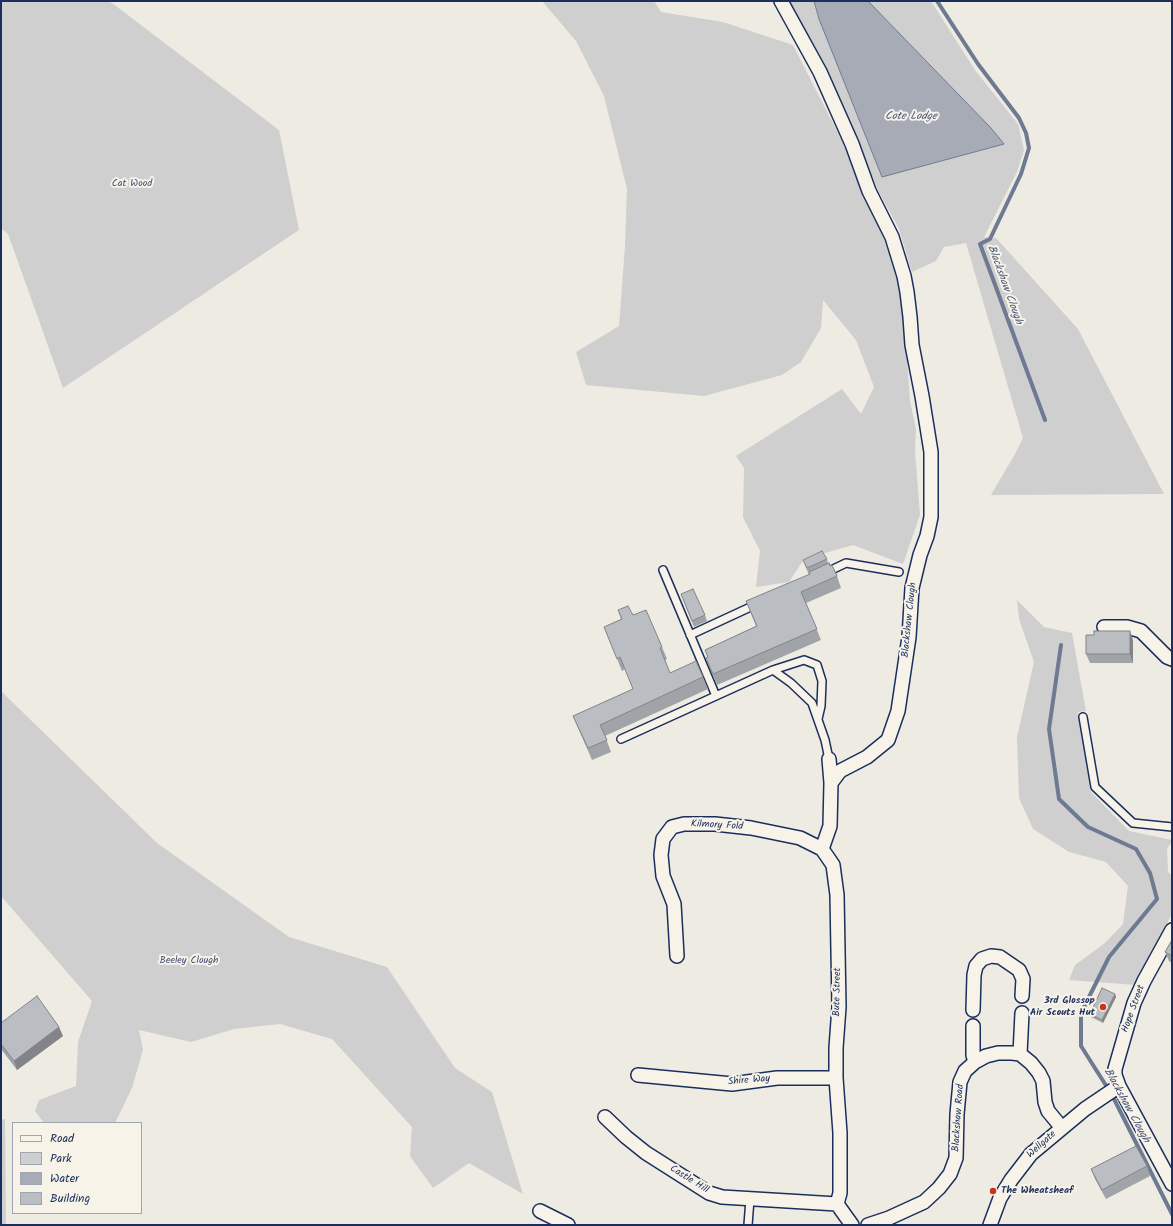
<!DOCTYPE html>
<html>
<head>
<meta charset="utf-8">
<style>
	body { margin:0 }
	#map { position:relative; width:1173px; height:1226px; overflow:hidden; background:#eeebe2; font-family:Kalam,sans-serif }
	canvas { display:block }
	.frame { position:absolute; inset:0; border:2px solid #1b2f5e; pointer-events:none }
	.legend { position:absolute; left:12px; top:1122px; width:130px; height:92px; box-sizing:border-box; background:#f7f3e8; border:1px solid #9fa5b1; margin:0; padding:5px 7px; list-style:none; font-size:12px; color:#1b2f5e }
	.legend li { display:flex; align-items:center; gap:8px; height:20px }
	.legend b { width:20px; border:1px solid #9fa5b1 }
</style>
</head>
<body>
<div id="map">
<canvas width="1173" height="1226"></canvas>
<div class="frame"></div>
<ul class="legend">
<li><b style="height:5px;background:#f7f3e8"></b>Road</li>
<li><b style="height:11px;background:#cfcfcf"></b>Park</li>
<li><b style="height:11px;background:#a6abb5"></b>Water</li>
<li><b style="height:11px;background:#babdc2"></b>Building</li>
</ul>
</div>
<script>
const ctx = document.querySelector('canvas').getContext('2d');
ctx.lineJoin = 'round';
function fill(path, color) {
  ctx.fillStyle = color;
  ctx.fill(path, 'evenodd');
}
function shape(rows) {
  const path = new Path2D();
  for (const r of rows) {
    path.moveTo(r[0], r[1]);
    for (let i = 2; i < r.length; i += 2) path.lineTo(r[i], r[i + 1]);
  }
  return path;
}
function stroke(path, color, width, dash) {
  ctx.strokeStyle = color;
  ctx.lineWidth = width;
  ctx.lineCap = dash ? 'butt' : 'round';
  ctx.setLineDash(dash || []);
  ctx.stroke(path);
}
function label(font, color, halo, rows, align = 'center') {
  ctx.font = font + ' Kalam,sans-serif';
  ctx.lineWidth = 4;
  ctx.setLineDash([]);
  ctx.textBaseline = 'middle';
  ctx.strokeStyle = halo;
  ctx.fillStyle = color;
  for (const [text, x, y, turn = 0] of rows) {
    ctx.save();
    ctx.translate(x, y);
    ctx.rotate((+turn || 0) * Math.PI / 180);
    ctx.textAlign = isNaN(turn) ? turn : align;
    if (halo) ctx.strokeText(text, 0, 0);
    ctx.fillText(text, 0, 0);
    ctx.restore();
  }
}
fill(shape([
	[1,1,106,1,112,3,279,130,299,230,63,388,8,234,1,228],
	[542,1,654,1,661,12,723,22,793,45,842,141,864,197,880,228,897,275,904,319,910,401,916,429,915,451,920,515,903,564,853,545,804,559,789,582,756,587,760,551,743,517,744,468,736,456,842,389,861,414,874,387,856,340,823,300,821,328,801,362,782,375,704,396,586,385,576,352,619,326,625,246,627,189,604,96,576,41],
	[789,1,814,1,819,19,882,177,1004,144,991,128,868,1,931,1,975,70,1018,124,1024,150,1017,172,984,237,996,238,1078,329,1164,494,991,495,1015,454,1023,438,966,243,944,247,936,261,912,272,899,229,878,190,827,71],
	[1017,600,1044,627,1072,633,1086,711,1078,712,1091,792,1129,831,1172,840,1172,842,1167,848,1168,872,1172,876,1172,913,1136,985,1069,980,1075,965,1105,943,1123,924,1128,886,1106,862,1069,852,1033,829,1019,798,1017,737,1034,662,1019,619],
	[1,691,157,843,289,937,387,967,455,1068,492,1092,523,1194,469,1163,433,1188,410,1156,412,1127,332,1039,280,1024,234,1029,191,1042,139,1030,143,1050,132,1088,115,1123,44,1123,35,1111,39,1100,76,1086,78,1042,92,1001,1,896],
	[5,1119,6,1225,1,1225,1,1120]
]), '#cfcfcf');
const water = shape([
	[814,1,868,1,991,128,1004,144,882,177,819,19,814,1]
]);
fill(water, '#a6abb5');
stroke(water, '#6e7992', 1);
stroke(shape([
	[937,1,978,64,1019,118,1026,133,1029,148,1021,174,990,239,980,244,1045,420],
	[1061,645,1049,729,1059,799,1088,827,1136,849,1150,873,1157,899,1109,957,1081,1013,1081,1046,1112,1095,1172,1214]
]), '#6e7992', 4);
const lane = shape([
	[663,570,716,696],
	[825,573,846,563,899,572],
	[690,635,757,604],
	[773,670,804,660,817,665,822,681,821,706,818,719],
	[1083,717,1095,787,1133,823,1172,827],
	[621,739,773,670,791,683,812,703,825,740,829,759],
	[748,1225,750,1199]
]);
const street = shape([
	[781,1,820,72,852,144,869,191,892,237,904,276,907,292,910,317,912,345,922,396,931,452,931,517,927,536,920,555,912,588,909,637,898,711,888,740,867,757,840,771,831,783],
	[1104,627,1127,627,1141,631,1167,657,1172,659],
	[829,759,831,783,830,826,822,849,833,865,837,895,839,1007,836,1048,836,1078,840,1133,840,1193,837,1204,852,1225],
	[1172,930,1144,981,1134,1003,1115,1069,1115,1075,1119,1086,1172,1184],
	[677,956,674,904,663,876,661,855,663,839,672,827,684,824,715,824,751,828,800,838,822,849],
	[973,1010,974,975,976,966,982,959,991,956,1000,957,1019,970,1023,979,1022,996],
	[973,1026,973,1055,975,1062],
	[1020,1054,1022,1013],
	[638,1075,732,1084,777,1078,836,1078],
	[605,1117,626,1137,646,1153,709,1193,722,1197,837,1204],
	[540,1211,568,1225],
	[868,1225,889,1218,924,1202,939,1188,950,1174,956,1158,957,1114,960,1082,965,1071,975,1062,986,1056,998,1053,1012,1053,1020,1054,1031,1063,1039,1073,1043,1081,1045,1102,1048,1111,1062,1128],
	[990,1225,1000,1198,1011,1180,1031,1154,1085,1109,1119,1086]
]);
stroke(lane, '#1b2f5e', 10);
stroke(street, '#1b2f5e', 16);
stroke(lane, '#f7f3e8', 7);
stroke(street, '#f7f3e8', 13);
fill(shape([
	[827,559,828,564,837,576,841,588,806,603,821,640,717,685,706,658,708,657,705,650,756,626,746,601,809,575,803,560],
	[681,594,705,615,707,621,694,627],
	[618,610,633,615,662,647,667,659,665,660,670,673,703,677,708,689,605,736,611,752,592,760,578,728,573,716,633,689,625,669,622,671,604,627,621,619],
	[1094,635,1133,640,1133,663,1090,663,1086,654],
	[1172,940,1172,963,1169,961,1165,952],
	[1115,994,1116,997,1103,1023,1091,1017,1090,1014],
	[1,1023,63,1036,17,1070,1,1049],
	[1147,1166,1150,1176,1106,1199,1095,1179,1091,1169]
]), '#a0a3a7');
fill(shape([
	[1130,631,1133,640,1133,663,1130,654],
	[1115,994,1116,997,1103,1023,1102,1020],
	[59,1027,63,1036,17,1070,14,1061]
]), '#828488');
const building = shape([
	[822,551,827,559,807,568,803,560,822,551],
	[829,563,830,566,832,565,837,576,801,592,817,629,713,674,706,658,708,657,705,650,757,626,746,601,810,574,809,572,829,563],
	[693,589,705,615,692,621,681,594,693,589],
	[628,606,633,615,646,610,662,647,660,648,670,673,696,661,703,677,600,725,607,740,588,748,573,716,633,689,620,657,617,659,604,627,622,619,618,610,628,606],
	[1094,631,1130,631,1130,654,1086,654,1086,635,1094,635,1094,631],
	[1172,940,1172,956,1165,952,1172,940],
	[1102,988,1115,994,1102,1020,1090,1014,1102,988],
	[37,996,59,1027,14,1061,1,1044,1,1023,37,996],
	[1136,1146,1147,1166,1102,1190,1091,1169,1136,1146]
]);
fill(building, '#babdc2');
stroke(building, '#828488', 1);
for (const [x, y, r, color] of [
	[1103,1007,4,"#c8321e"],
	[993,1191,4,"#c8321e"]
]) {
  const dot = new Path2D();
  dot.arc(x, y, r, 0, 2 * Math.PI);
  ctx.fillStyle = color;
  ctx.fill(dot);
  stroke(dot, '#f7f3e8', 1.5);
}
label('10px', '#3f4f75', '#f7f3e8', [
	["Cat Wood",132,184],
	["Beeley Clough",189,961]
]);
label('10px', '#1b2f5e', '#f7f3e8', [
	["Blackshaw Clough",910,620,-84],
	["Kilmory Fold",717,826,3],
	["Bute Street",838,992,-89],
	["Hope Street",1134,1009,-70],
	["Shire Way",749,1081,-5],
	["Blackshaw Road",959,1118,-86],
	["Wellgate",1042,1145,-42],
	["Castle Hill",689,1180,32]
]);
label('bold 10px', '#1b2f5e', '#f7f3e8', [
	["3rd Glossop",1095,1001],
	["Air Scouts Hut",1095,1013],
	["The Wheatsheaf",1001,1191,"left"]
], 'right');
label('italic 11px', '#455478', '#f7f3e8', [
	["Cote Lodge",911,117],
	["Blackshaw Clough",1004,285,70],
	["Blackshaw Clough",1126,1106,61]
]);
</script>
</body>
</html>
